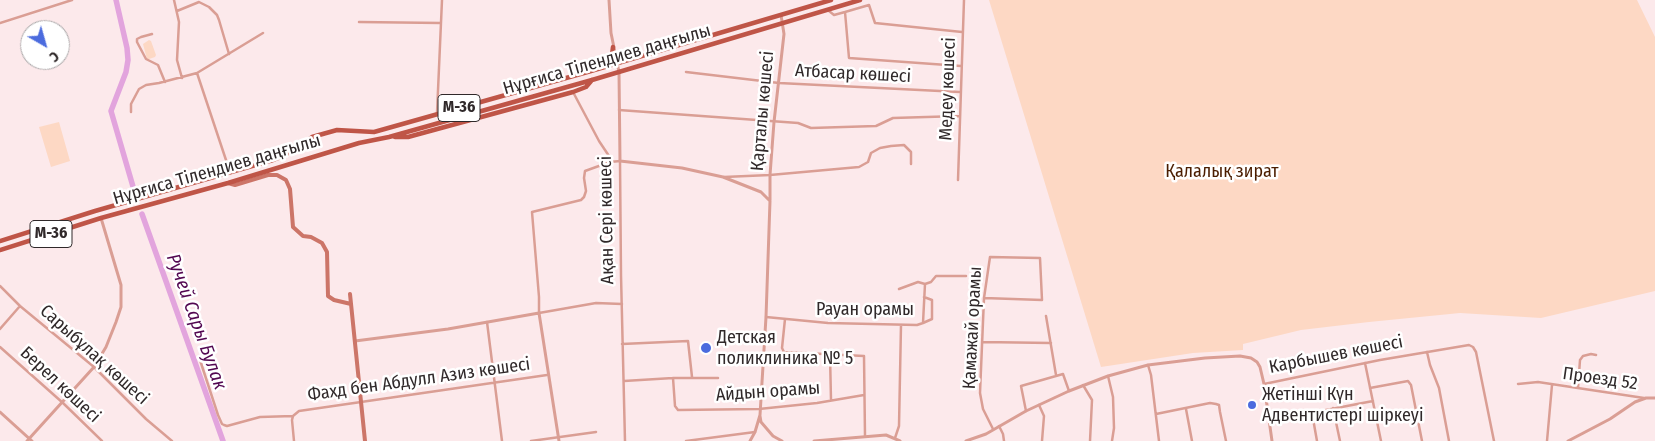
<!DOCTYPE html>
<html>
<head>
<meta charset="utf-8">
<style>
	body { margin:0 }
	#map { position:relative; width:1655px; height:441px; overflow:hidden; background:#fce9eb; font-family:"Fira Sans Condensed",sans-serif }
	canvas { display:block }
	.north { position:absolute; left:20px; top:20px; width:50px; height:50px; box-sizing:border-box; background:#fff; border:1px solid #aca9aa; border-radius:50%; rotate:142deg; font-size:14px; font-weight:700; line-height:20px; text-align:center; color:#30292a }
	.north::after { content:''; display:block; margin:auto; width:18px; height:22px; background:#4b6bde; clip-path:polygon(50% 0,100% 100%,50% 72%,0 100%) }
</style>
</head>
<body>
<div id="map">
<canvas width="1655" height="441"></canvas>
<div class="north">С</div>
</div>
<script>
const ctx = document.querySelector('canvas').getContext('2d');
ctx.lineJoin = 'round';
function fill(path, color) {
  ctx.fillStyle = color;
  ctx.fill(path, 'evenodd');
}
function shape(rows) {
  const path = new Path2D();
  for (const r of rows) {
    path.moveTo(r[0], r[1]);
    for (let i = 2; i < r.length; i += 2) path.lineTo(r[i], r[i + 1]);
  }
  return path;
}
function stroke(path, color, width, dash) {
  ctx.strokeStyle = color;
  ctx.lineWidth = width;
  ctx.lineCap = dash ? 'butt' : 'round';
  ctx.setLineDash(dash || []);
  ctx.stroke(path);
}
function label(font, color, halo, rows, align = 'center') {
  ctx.font = font + ' "Fira Sans Condensed",sans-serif';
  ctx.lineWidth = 5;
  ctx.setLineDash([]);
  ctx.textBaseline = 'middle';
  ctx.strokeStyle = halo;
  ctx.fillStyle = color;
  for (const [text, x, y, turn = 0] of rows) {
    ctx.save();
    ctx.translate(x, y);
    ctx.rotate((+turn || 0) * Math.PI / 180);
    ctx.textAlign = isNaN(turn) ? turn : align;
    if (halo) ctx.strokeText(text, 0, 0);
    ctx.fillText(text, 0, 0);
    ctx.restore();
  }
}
fill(shape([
	[989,0,1637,0,1655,37,1655,291,1541,318,1460,313,1369,322,1301,330,1243,344,1243,350,1193,353,1101,367],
	[149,40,151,41,156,55,155,57,149,59,147,59,143,44],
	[59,122,70,161,51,167,39,127]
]), '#fdd8c4');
stroke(shape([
	[116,0,127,48,128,60,126,72,111,111,134,190],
	[142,214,223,441]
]), '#e2a4dd', 5.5);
stroke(shape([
	[174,0,179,22,177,60,182,78],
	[177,11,199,2,209,7,217,15,219,20,229,54],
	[829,11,834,15,845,12,849,58,961,66],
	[845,12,869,5,875,23,962,32],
	[359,22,441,23],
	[0,23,72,0],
	[152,34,141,37,137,39,137,42,146,59,158,65,165,82],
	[686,72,779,83,960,92],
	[197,73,230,172],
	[573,92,599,141,609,156,610,162,620,161,621,275,625,441],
	[619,110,798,123,811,128,876,126,893,118,960,116],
	[131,112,131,104,139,89,146,85,159,83,197,73,263,33],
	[437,113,442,0],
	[610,162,585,171,584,178,586,191,584,197,581,200,532,212,539,297,539,313,596,303,622,304],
	[724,177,770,175,859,167,868,162,871,153,880,148,891,146,904,145,911,152,911,164],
	[958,180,964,0],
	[0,286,20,306,94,367,146,419,172,441],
	[899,289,918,282,925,284],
	[984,298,1042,300,1040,258,990,257,984,298,980,393,983,409,993,429],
	[1046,316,1056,375],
	[766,317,828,323,917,325,923,323,925,284,931,282,936,276,966,276],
	[785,319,782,348,784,352,864,356,865,436],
	[487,322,502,441],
	[923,323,932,319,932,300,924,297],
	[0,329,20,306],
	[982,342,1051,343],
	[622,344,688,341,692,377],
	[0,347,63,403,102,441],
	[1427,352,1430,365,1439,388,1449,441],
	[830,355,831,400],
	[200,360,218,415,222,424,224,425,227,426,260,417,293,416],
	[1365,363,1381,441],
	[1148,365,1151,375,1159,441],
	[1108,376,1113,397,1114,428,1112,441],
	[673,378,675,406,678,410,759,409,817,403,864,395],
	[624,381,673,378,718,378],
	[1264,384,1380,360,1469,345,1473,347,1476,352,1494,441],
	[1518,384,1538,382,1644,398],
	[1083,385,1092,400,1090,441],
	[1370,388,1408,381,1411,385,1422,441],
	[1578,388,1580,360,1583,356,1591,354,1596,355],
	[1039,405,1044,416,1042,441],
	[1333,408,1340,441],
	[1186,409,1192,441],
	[1026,411,1021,386,1063,374,1069,391],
	[1312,413,1317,441],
	[1156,414,1210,403,1216,404,1219,405,1220,412,1226,441],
	[1269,421,1373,401],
	[999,426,1003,434,1004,441],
	[895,438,899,426,901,325],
	[294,441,292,420,293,416,299,411,547,375],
	[531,441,596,432],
	[686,441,755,432],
	[1547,441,1552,385]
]), '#da9e94', 2.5);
stroke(shape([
	[609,0,611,33,619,72,620,161,682,168,723,177,761,192,770,201,766,317,760,415,755,432,750,441],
	[770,200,770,175,774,122,784,34,781,15],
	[355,341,448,329,539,313,559,441],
	[0,412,32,441],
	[760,416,761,422,773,436,782,441],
	[27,441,94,367,106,347,116,322,121,307,121,285,101,218],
	[814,441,886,435,900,441],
	[966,441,986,434,1026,411,1069,391,1108,376,1148,365,1205,358,1240,356,1251,358,1257,362,1260,367,1264,384,1272,441],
	[1568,441,1610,419,1635,402,1646,398,1655,398]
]), '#da9e94', 3);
stroke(shape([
	[228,183,235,185,268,175,277,175,286,180,290,189,293,227,303,236,311,237,322,243,327,252,328,296,334,300,351,304],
	[350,294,365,441]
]), '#cc7568', 4);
stroke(shape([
	[596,68,607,60,612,55,613,47],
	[395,137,408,137,573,92,586,87,592,80],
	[0,241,95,211,273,160,284,156,312,137,337,130,374,132,591,71,831,0],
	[0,250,101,218,228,183,359,143,389,137,592,80,860,0]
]), '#bf5547', 4.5);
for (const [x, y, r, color] of [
	[706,348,6,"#4b6bde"],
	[1252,405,5,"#4b6bde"]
]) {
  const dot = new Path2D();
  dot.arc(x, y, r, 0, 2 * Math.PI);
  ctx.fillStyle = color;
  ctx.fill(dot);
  stroke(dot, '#fff', 2);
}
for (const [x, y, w] of [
	[459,108,42],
	[51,234,42]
]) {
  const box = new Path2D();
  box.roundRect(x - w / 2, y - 13.5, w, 27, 4);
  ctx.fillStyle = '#fff';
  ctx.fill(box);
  stroke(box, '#30292a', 1);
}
label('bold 16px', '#30292a', null, [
	["M-36",459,108],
	["M-36",51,234]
]);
label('18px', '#30292a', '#fff', [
	["Нұрғиса Тілендиев даңғылы",607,60,-16],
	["Атбасар көшесі",853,74,3],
	["Медеу көшесі",948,89,-88],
	["Қарталы көшесі",763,111,-85],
	["Нұрғиса Тілендиев даңғылы",217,170,-16],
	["Ақан Сері көшесі",607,220,-91],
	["Рауан орамы",865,310],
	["Қамажай орамы",973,328,-87],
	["Сарыбұлақ көшесі",94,355,42],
	["Карбышев көшесі",1336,355,-11],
	["Проезд 52",1600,379,8],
	["Фахд бен Абдулл Азиз көшесі",419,380,-8],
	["Берел көшесі",60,385,43],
	["Айдын орамы",768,392,-4]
]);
label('18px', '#4b1d00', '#fff', [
	["Қалалық зират",1222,172]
]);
label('18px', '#30292a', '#fff', [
	["Детская",717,338],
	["поликлиника № 5",717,359],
	["Жетінші Күн",1262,395],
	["Адвентистері шіркеуі",1262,416]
], 'left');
label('italic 19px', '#520751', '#fff', [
	["Ручей Сары Булак",196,322,70]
]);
</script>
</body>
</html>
